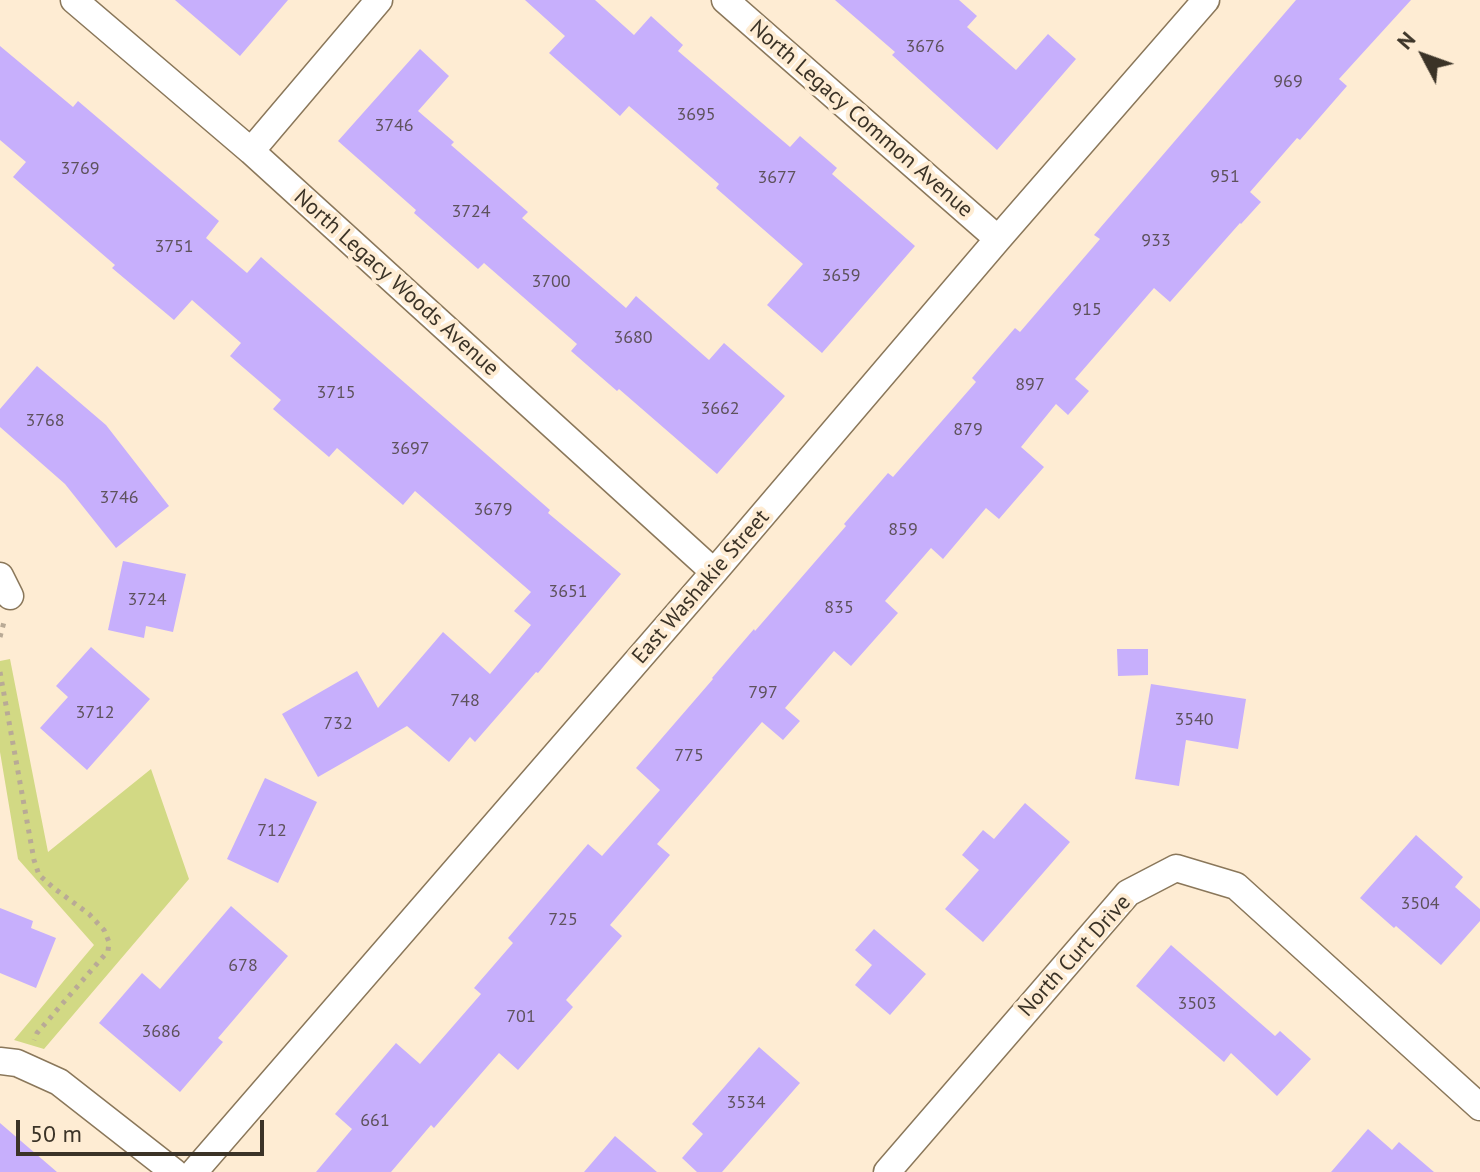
<!DOCTYPE html>
<html>
<head>
<meta charset="utf-8">
<style>
	body { margin:0 }
	#map { position:relative; width:1480px; height:1172px; overflow:hidden; background:#feecd3; font-family:"PT Sans",sans-serif }
	canvas { display:block }
	.north { position:absolute; left:1384px; top:16px; width:80px; height:80px; -webkit-text-stroke:6px #feecd3; paint-order:stroke; rotate:311deg; font-size:22px; font-weight:700; line-height:32px; text-align:center; color:#3b3327 }
	.north::after { content:''; display:block; margin:auto; width:28px; height:36px; background:#3b3327; clip-path:polygon(50% 0,100% 100%,50% 72%,0 100%) }
	.scale { position:absolute; left:16px; top:1120px; width:248px; height:36px; box-sizing:border-box; border:4px solid #3b3327; border-top:0; padding-left:10px; font-size:24px; line-height:28px; white-space:nowrap; color:#3b3327; -webkit-text-stroke:6px #feecd3; paint-order:stroke }
</style>
</head>
<body>
<div id="map">
<canvas width="1480" height="1172"></canvas>
<div class="north">N</div>
<div class="scale">50 m</div>
</div>
<script>
const ctx = document.querySelector('canvas').getContext('2d');
ctx.lineJoin = 'round';
function fill(path, color) {
  ctx.fillStyle = color;
  ctx.fill(path, 'evenodd');
}
function shape(rows) {
  const path = new Path2D();
  for (const r of rows) {
    path.moveTo(r[0], r[1]);
    for (let i = 2; i < r.length; i += 2) path.lineTo(r[i], r[i + 1]);
  }
  return path;
}
function stroke(path, color, width, dash) {
  ctx.strokeStyle = color;
  ctx.lineWidth = width;
  ctx.lineCap = dash ? 'butt' : 'round';
  ctx.setLineDash(dash || []);
  ctx.stroke(path);
}
function label(font, color, halo, rows, align = 'center') {
  ctx.font = font + ' "PT Sans",sans-serif';
  ctx.lineWidth = 8;
  ctx.setLineDash([]);
  ctx.textBaseline = 'middle';
  ctx.strokeStyle = halo;
  ctx.fillStyle = color;
  for (const [text, x, y, turn = 0] of rows) {
    ctx.save();
    ctx.translate(x, y);
    ctx.rotate((+turn || 0) * Math.PI / 180);
    ctx.textAlign = isNaN(turn) ? turn : align;
    if (halo) ctx.strokeText(text, 0, 0);
    ctx.fillText(text, 0, 0);
    ctx.restore();
  }
}
fill(shape([
	[10,659,48,852,151,769,189,879,44,1049,14,1040,94,945,18,859,0,752,0,661]
]), '#d2d984');
fill(shape([
	[175,0,288,0,240,56],
	[525,0,595,0,634,35,651,16,683,45,678,51,790,147,800,136,837,168,832,174,915,246,822,353,767,305,803,264,716,188,719,184,629,106,620,116,549,53,565,36],
	[835,0,959,0,977,16,967,27,1016,70,1048,34,1076,59,997,150,892,55,895,52],
	[1296,0,1411,0,1339,79,1347,86,1300,140,1297,138,1250,192,1261,202,1241,224,1240,223,1170,302,1154,288,1075,379,1089,391,1068,415,1056,404,1021,447,1044,467,999,519,986,508,943,559,931,548,885,601,898,613,851,666,834,651,785,708,800,721,783,740,762,722,657,844,670,855,610,925,622,936,566,1000,573,1007,518,1070,499,1053,434,1128,431,1125,391,1172,316,1172,352,1129,335,1114,396,1043,420,1064,481,994,474,988,513,943,508,938,588,844,602,856,660,790,636,768,713,679,712,678,754,629,755,631,846,526,844,524,888,473,893,477,976,382,972,378,1015,328,1020,332,1100,239,1094,235],
	[0,46,73,107,78,101,219,221,206,238,247,273,261,257,550,510,548,513,621,574,538,673,536,672,475,742,470,737,449,762,407,726,318,777,282,714,357,671,378,708,443,632,490,674,531,625,514,611,531,592,415,491,403,505,337,448,329,457,273,409,281,400,230,356,241,343,192,300,174,320,112,268,115,265,13,177,26,162,0,140],
	[420,49,449,76,418,111,454,142,451,145,528,212,522,218,626,308,636,296,709,360,724,343,785,396,717,474,619,389,617,391,571,351,577,344,484,263,478,269,414,213,416,210,338,141],
	[37,366,106,425,169,506,116,548,65,484,0,427,0,409],
	[123,561,186,574,173,632,146,626,144,638,108,630],
	[91,647,150,699,87,770,40,728,68,697,56,686],
	[1117,649,1148,649,1148,675,1118,676],
	[1151,684,1246,699,1238,749,1186,740,1179,786,1135,779],
	[265,778,317,802,278,883,227,859],
	[1025,803,1070,842,983,942,945,909,979,870,962,855,983,830,994,839],
	[1416,835,1463,877,1455,887,1480,909,1480,921,1441,965,1396,926,1394,928,1360,898],
	[231,906,288,956,218,1038,223,1042,180,1092,99,1023,142,973,160,989],
	[0,908,33,921,31,928,56,938,36,988,0,973],
	[874,929,926,974,890,1015,855,985,872,965,855,950],
	[1171,945,1275,1036,1280,1031,1311,1059,1277,1096,1231,1053,1224,1062,1136,986],
	[759,1047,800,1083,722,1172,697,1172,682,1158,703,1134,692,1124],
	[0,1123,57,1172,0,1172],
	[1368,1129,1392,1150,1399,1142,1434,1172,1331,1172],
	[615,1136,657,1172,584,1172]
]), '#c7affc');
const street = shape([
	[74,0,251,151,714,572],
	[725,0,998,239],
	[251,151,379,0],
	[0,576,10,596],
	[0,1061,17,1063,59,1082,174,1172],
	[194,1172,714,572,998,239,1206,0],
	[887,1172,1128,893,1176,868,1236,886,1480,1107]
]);
stroke(street, '#8a775a', 29);
stroke(shape([
	[0,637,4,622],
	[0,672,34,860,39,875,55,889,89,914,104,930,109,942,108,951,37,1033,34,1040]
]), '#b9aa96', 5, [4, 6]);
stroke(street, '#fff', 26);
label('18px', '#5e525c', null, [
	["3676",925,47],
	["969",1288,82],
	["3695",696,115],
	["3746",394,126],
	["3769",80,169],
	["951",1225,177],
	["3677",777,178],
	["3724",471,212],
	["933",1156,241],
	["3751",174,247],
	["3659",841,276],
	["3700",551,282],
	["915",1087,310],
	["3680",633,338],
	["897",1030,385],
	["3715",336,393],
	["3662",720,409],
	["3768",45,421],
	["879",968,430],
	["3697",410,449],
	["3746",119,498],
	["3679",493,510],
	["859",903,530],
	["3651",568,592],
	["3724",147,600],
	["835",839,608],
	["797",763,693],
	["748",465,701],
	["3712",95,713],
	["3540",1194,720],
	["732",338,724],
	["775",689,756],
	["712",272,831],
	["3504",1420,904],
	["725",563,920],
	["678",243,966],
	["3503",1197,1004],
	["701",521,1017],
	["3686",161,1032],
	["3534",746,1103],
	["661",375,1121]
]);
label('22px', '#3b3327', '#feecd3', [
	["North Legacy Common Avenue",861,119,41],
	["North Legacy Woods Avenue",396,283,42],
	["East Washakie Street",701,587,-49],
	["North Curt Drive",1075,956,-48]
]);
</script>
</body>
</html>
